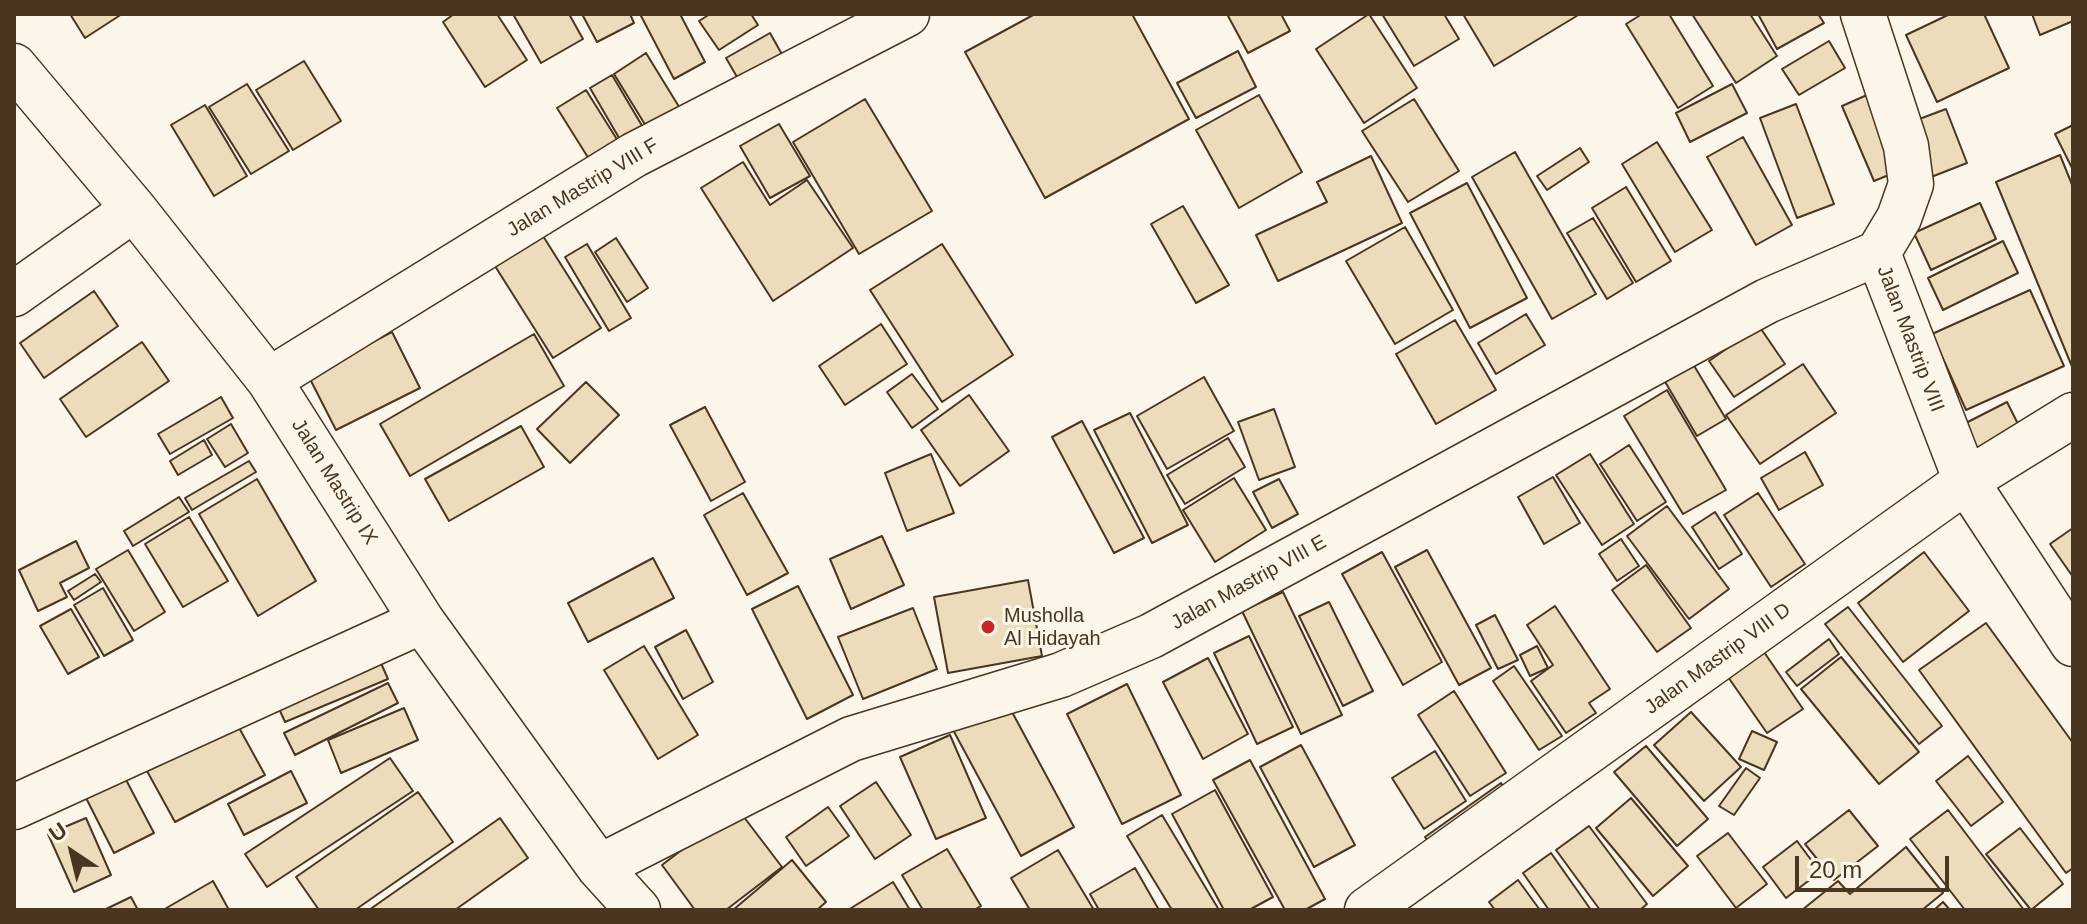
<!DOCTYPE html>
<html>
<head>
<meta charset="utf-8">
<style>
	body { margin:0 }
	#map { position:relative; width:2087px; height:924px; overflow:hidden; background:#fbf6e9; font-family:Arial,sans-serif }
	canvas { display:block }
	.frame { position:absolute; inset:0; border:16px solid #4a3520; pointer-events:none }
	.north { position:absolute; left:32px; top:812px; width:80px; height:80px; -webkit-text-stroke:6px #fbf6e9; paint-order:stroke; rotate:325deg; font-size:22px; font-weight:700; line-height:32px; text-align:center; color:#4a3520 }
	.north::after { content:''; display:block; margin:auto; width:28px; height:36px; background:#4a3520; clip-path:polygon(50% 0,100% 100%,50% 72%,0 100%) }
	.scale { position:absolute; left:1795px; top:856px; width:154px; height:36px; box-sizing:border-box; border:4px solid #4a3520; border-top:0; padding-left:10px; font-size:24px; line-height:28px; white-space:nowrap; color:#4a3520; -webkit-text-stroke:6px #fbf6e9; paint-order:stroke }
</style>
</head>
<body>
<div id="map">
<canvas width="2087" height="924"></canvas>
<div class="frame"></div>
<div class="north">U</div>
<div class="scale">20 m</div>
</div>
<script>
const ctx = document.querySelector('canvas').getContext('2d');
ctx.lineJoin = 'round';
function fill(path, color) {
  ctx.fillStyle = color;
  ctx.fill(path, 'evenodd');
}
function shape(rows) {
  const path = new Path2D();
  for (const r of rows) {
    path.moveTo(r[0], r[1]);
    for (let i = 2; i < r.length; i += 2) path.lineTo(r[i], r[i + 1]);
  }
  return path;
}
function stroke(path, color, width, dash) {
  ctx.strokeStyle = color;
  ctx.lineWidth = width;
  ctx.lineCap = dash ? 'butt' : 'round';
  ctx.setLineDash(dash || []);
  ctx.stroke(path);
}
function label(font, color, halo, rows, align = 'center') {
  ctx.font = font + ' Arial,sans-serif';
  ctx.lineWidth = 6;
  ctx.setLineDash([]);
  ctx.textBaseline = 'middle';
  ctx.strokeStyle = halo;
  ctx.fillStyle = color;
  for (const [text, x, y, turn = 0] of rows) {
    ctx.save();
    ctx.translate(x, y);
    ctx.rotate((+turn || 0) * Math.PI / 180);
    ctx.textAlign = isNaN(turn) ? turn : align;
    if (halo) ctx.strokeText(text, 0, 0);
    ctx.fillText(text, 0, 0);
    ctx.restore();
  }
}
const building = shape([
	[70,14,122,14,85,38,70,14],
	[454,14,497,14,527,60,485,87,443,22,454,14],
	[513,14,569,14,583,39,541,63,513,14],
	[582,14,630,14,634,23,597,42,582,14],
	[640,14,680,14,705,62,674,79,640,14],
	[710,14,751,14,758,25,719,50,699,21,710,14],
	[1035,14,1132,14,1189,119,1045,198,965,52,1035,14],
	[1227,14,1281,14,1290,31,1248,53,1227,14],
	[1369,14,1417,88,1364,123,1316,49,1369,14],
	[1382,14,1444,14,1459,39,1414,66,1382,14],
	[1463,14,1580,14,1494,66,1463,14],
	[1642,14,1669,14,1713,86,1678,108,1626,24,1642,14],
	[1692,14,1750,14,1777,56,1736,83,1692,14],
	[1758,14,1818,14,1824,23,1777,49,1758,14],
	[1950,14,1984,14,2009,68,1937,102,1906,35,1950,14],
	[2032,14,2073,14,2073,21,2040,35,2032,14],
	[770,33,788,65,744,89,726,58,770,33],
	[1829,41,1845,68,1799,95,1782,69,1829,41],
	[1238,51,1256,87,1196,118,1177,83,1238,51],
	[646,53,681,110,649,131,614,74,646,53],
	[304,61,341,121,293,150,256,90,304,61],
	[612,75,644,129,622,143,590,88,612,75],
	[247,84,289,151,251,174,209,107,247,84],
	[1732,84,1747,113,1690,142,1676,113,1732,84],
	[586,90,623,149,594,167,557,108,586,90],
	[1259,95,1302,172,1239,208,1196,130,1259,95],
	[1867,95,1901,170,1874,181,1842,106,1867,95],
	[865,99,932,211,859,254,793,142,865,99],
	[1414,99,1459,171,1408,202,1362,131,1414,99],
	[1796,104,1834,204,1797,218,1760,118,1796,104],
	[205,105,247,176,214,196,171,125,205,105],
	[1946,109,1967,163,1926,179,1906,124,1946,109],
	[779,124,810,176,770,198,740,146,779,124],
	[2073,125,2073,170,2055,134,2073,125],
	[1743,137,1792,225,1756,245,1707,157,1743,137],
	[1657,142,1712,230,1675,252,1622,164,1657,142],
	[1580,148,1589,162,1547,190,1537,176,1580,148],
	[1515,152,1596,294,1552,319,1472,177,1515,152],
	[2060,155,2073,187,2073,369,1996,182,2060,155],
	[1371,156,1402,223,1278,281,1256,235,1327,202,1317,182,1371,156],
	[743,162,770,205,807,180,853,248,773,301,701,188,743,162],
	[1467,183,1527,298,1470,328,1410,213,1467,183],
	[1626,187,1671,261,1636,282,1592,208,1626,187],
	[1980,203,1996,239,1931,270,1914,233,1980,203],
	[1183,206,1229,285,1196,303,1151,224,1183,206],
	[1593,218,1633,283,1607,299,1567,233,1593,218],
	[1405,227,1453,310,1395,344,1346,261,1405,227],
	[543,236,601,328,553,358,495,266,543,236],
	[616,238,648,288,627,302,595,252,616,238],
	[2003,241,2018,273,1943,310,1928,278,2003,241],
	[587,244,631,318,609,331,565,257,587,244],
	[942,244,1013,355,942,402,870,290,942,244],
	[2030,290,2064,366,1966,410,1932,334,2030,290],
	[94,291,118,326,44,378,20,343,94,291],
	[1526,314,1545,345,1496,374,1478,343,1526,314],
	[1455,320,1496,390,1436,424,1396,354,1455,320],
	[881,324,907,364,845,405,819,366,881,324],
	[1759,326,1785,364,1734,397,1709,361,1759,326],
	[392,332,420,388,336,430,308,375,392,332],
	[534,334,564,386,410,476,380,424,534,334],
	[142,342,169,381,86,437,60,399,142,342],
	[1693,364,1726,419,1697,436,1664,380,1693,364],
	[1803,364,1836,413,1760,464,1726,415,1803,364],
	[912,374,938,409,912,428,887,392,912,374],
	[1204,377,1234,431,1167,469,1137,416,1204,377],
	[586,382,619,415,570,463,537,429,586,382],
	[1667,390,1726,490,1683,514,1624,416,1667,390],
	[969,395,1009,451,960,486,921,430,969,395],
	[221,397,233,418,170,454,158,434,221,397],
	[2007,402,2020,428,1971,453,1958,427,2007,402],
	[705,407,745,482,711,501,670,425,705,407],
	[1274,409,1295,467,1259,480,1238,422,1274,409],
	[1130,413,1188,525,1152,543,1094,430,1130,413],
	[1082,421,1144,538,1114,553,1052,437,1082,421],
	[231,424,248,453,225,467,207,439,231,424],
	[521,426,544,467,449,521,425,479,521,426],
	[1228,438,1245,467,1185,504,1167,475,1228,438],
	[204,440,212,455,178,475,170,461,204,440],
	[1629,445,1666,502,1637,521,1600,464,1629,445],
	[1805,452,1823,485,1779,510,1761,478,1805,452],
	[931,454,954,513,907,531,885,473,931,454],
	[1590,454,1634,524,1602,545,1556,475,1590,454],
	[249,461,256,472,192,510,185,498,249,461],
	[1553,477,1580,523,1544,544,1518,497,1553,477],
	[1234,478,1266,530,1215,562,1183,510,1234,478],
	[257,479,316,581,258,616,199,514,257,479],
	[1279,479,1298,514,1272,528,1253,492,1279,479],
	[743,493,788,573,747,595,704,515,743,493],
	[1758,493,1805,564,1771,587,1724,515,1758,493],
	[179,497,189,512,133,546,124,531,179,497],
	[1667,506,1729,589,1689,619,1627,536,1667,506],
	[1715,512,1742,554,1719,569,1692,527,1715,512],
	[189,517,228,581,183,607,145,544,189,517],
	[2073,528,2073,577,2050,544,2073,528],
	[882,536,904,585,851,609,830,559,882,536],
	[1621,539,1639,566,1617,581,1599,554,1621,539],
	[76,541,89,568,60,583,67,597,38,611,19,570,76,541],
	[128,550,165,612,134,631,96,569,128,550],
	[1427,550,1491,668,1459,685,1395,567,1427,550],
	[1382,552,1442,662,1403,685,1342,574,1382,552],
	[1924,552,1969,611,1903,662,1858,603,1924,552],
	[653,558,674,598,588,642,568,603,653,558],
	[1646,565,1691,628,1657,652,1612,590,1646,565],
	[95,574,101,582,74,600,68,591,95,574],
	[1028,580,1042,656,948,673,934,597,1028,580],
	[798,586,853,695,807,719,752,609,798,586],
	[103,588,133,640,104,656,74,605,103,588],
	[1283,592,1342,715,1301,734,1242,611,1283,592],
	[1329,602,1373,691,1343,706,1299,616,1329,602],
	[1555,606,1610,689,1589,703,1596,713,1566,733,1531,681,1553,665,1527,625,1555,606],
	[1848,607,1942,726,1919,744,1825,624,1848,607],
	[913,608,937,669,863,699,838,637,913,608],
	[71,609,99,657,68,674,40,626,71,609],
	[1495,615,1518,660,1498,669,1476,625,1495,615],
	[1986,623,2073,743,2073,868,2066,873,1919,670,1986,623],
	[686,630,713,682,683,699,655,647,686,630],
	[1249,636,1293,727,1257,744,1214,653,1249,636],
	[1829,639,1839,654,1797,686,1786,672,1829,639],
	[644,646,698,735,658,759,604,670,644,646],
	[1537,646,1548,668,1530,676,1520,655,1537,646],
	[376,652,388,679,285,722,273,695,376,652],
	[1764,652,1803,709,1767,733,1728,677,1764,652],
	[1841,657,1919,752,1879,784,1801,689,1841,657],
	[1208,658,1248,734,1203,759,1163,682,1208,658],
	[1514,666,1562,736,1539,750,1493,681,1514,666],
	[388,683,398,703,295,755,284,733,388,683],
	[1127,684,1181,795,1122,824,1067,714,1127,684],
	[1454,691,1506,773,1470,796,1418,715,1454,691],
	[1005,699,1074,827,1021,856,952,728,1005,699],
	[404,708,418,740,341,773,328,740,404,708],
	[1691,712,1741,767,1704,801,1654,745,1691,712],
	[237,724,265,775,175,822,147,771,237,724],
	[1752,731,1777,742,1764,770,1739,759,1752,731],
	[950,735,986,818,936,839,900,757,950,735],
	[1301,745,1355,845,1314,867,1260,767,1301,745],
	[1646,746,1708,819,1677,846,1614,772,1646,746],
	[1435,751,1466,801,1424,829,1392,778,1435,751],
	[1968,756,2003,802,1971,826,1936,781,1968,756],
	[390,758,413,791,267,887,245,854,390,758],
	[1250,760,1325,899,1305,910,1285,910,1213,780,1250,760],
	[1746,768,1760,778,1734,815,1719,806,1746,768],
	[291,771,307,803,244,835,228,804,291,771],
	[124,776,154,833,114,853,85,796,124,776],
	[876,782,911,835,875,859,840,806,876,782],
	[1501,783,1514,802,1438,856,1425,837,1501,783],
	[1215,790,1273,897,1249,910,1224,910,1172,814,1215,790],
	[418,792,453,842,355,910,319,910,296,877,418,792],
	[1631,798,1688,866,1653,896,1596,828,1631,798],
	[828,807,849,836,806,866,786,837,828,807],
	[737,808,782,867,726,910,695,910,662,865,737,808],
	[1849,810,1878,846,1834,880,1805,844,1849,810],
	[1948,810,2024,910,1965,910,1910,839,1948,810],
	[1162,815,1219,910,1172,910,1127,836,1162,815],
	[86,818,111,875,74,892,48,834,86,818],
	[500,818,528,858,455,910,369,910,500,818],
	[1589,826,1647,904,1640,910,1600,910,1556,850,1589,826],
	[2020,828,2063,884,2031,910,1986,854,2020,828],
	[1728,833,1767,884,1736,908,1697,856,1728,833],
	[1797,841,1820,872,1786,898,1763,867,1797,841],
	[1906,847,1943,893,1922,910,1802,910,1838,881,1850,894,1906,847],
	[947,849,981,906,974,910,923,910,902,875,947,849],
	[1058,850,1094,910,1030,910,1011,878,1058,850],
	[1551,853,1591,910,1549,910,1523,873,1551,853],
	[792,860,826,902,817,910,733,910,792,860],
	[1135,868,1159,910,1099,910,1090,894,1135,868],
	[1518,880,1540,910,1495,910,1489,902,1518,880],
	[213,881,229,910,163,910,213,881],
	[893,882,910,910,848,910,893,882],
	[131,897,138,910,104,910,131,897],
	[1943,902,1950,910,1934,910,1943,902]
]);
fill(building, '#ecdcbc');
stroke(building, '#4a3520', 2);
const minor = shape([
	[1863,14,1906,146,1911,184,1899,218,1878,253,1966,481,2073,644],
	[14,66,134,209,269,380,422,621,599,867,638,910],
	[14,294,134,209],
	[269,380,634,155,907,14],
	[14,807,422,621],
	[599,867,851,739,1061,675,1151,636,1767,301,1878,253],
	[1367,910,1966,481,2073,415]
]);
stroke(minor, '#4a3520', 47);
stroke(minor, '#fbf6e9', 44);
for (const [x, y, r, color] of [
	[988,627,8,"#c62828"]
]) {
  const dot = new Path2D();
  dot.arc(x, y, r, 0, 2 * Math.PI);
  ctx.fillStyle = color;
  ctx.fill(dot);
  stroke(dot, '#fbf6e9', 3);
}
label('20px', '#4a3520', '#fbf6e9', [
	["Jalan Mastrip VIII F",583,188,-31],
	["Jalan Mastrip VIII",1910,339,69],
	["Jalan Mastrip IX",334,482,58],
	["Jalan Mastrip VIII E",1249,583,-29],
	["Jalan Mastrip VIII D",1718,659,-36]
]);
label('20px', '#4a3520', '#fbf6e9', [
	["Musholla",1004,616],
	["Al Hidayah",1004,639]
], 'left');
</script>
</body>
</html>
